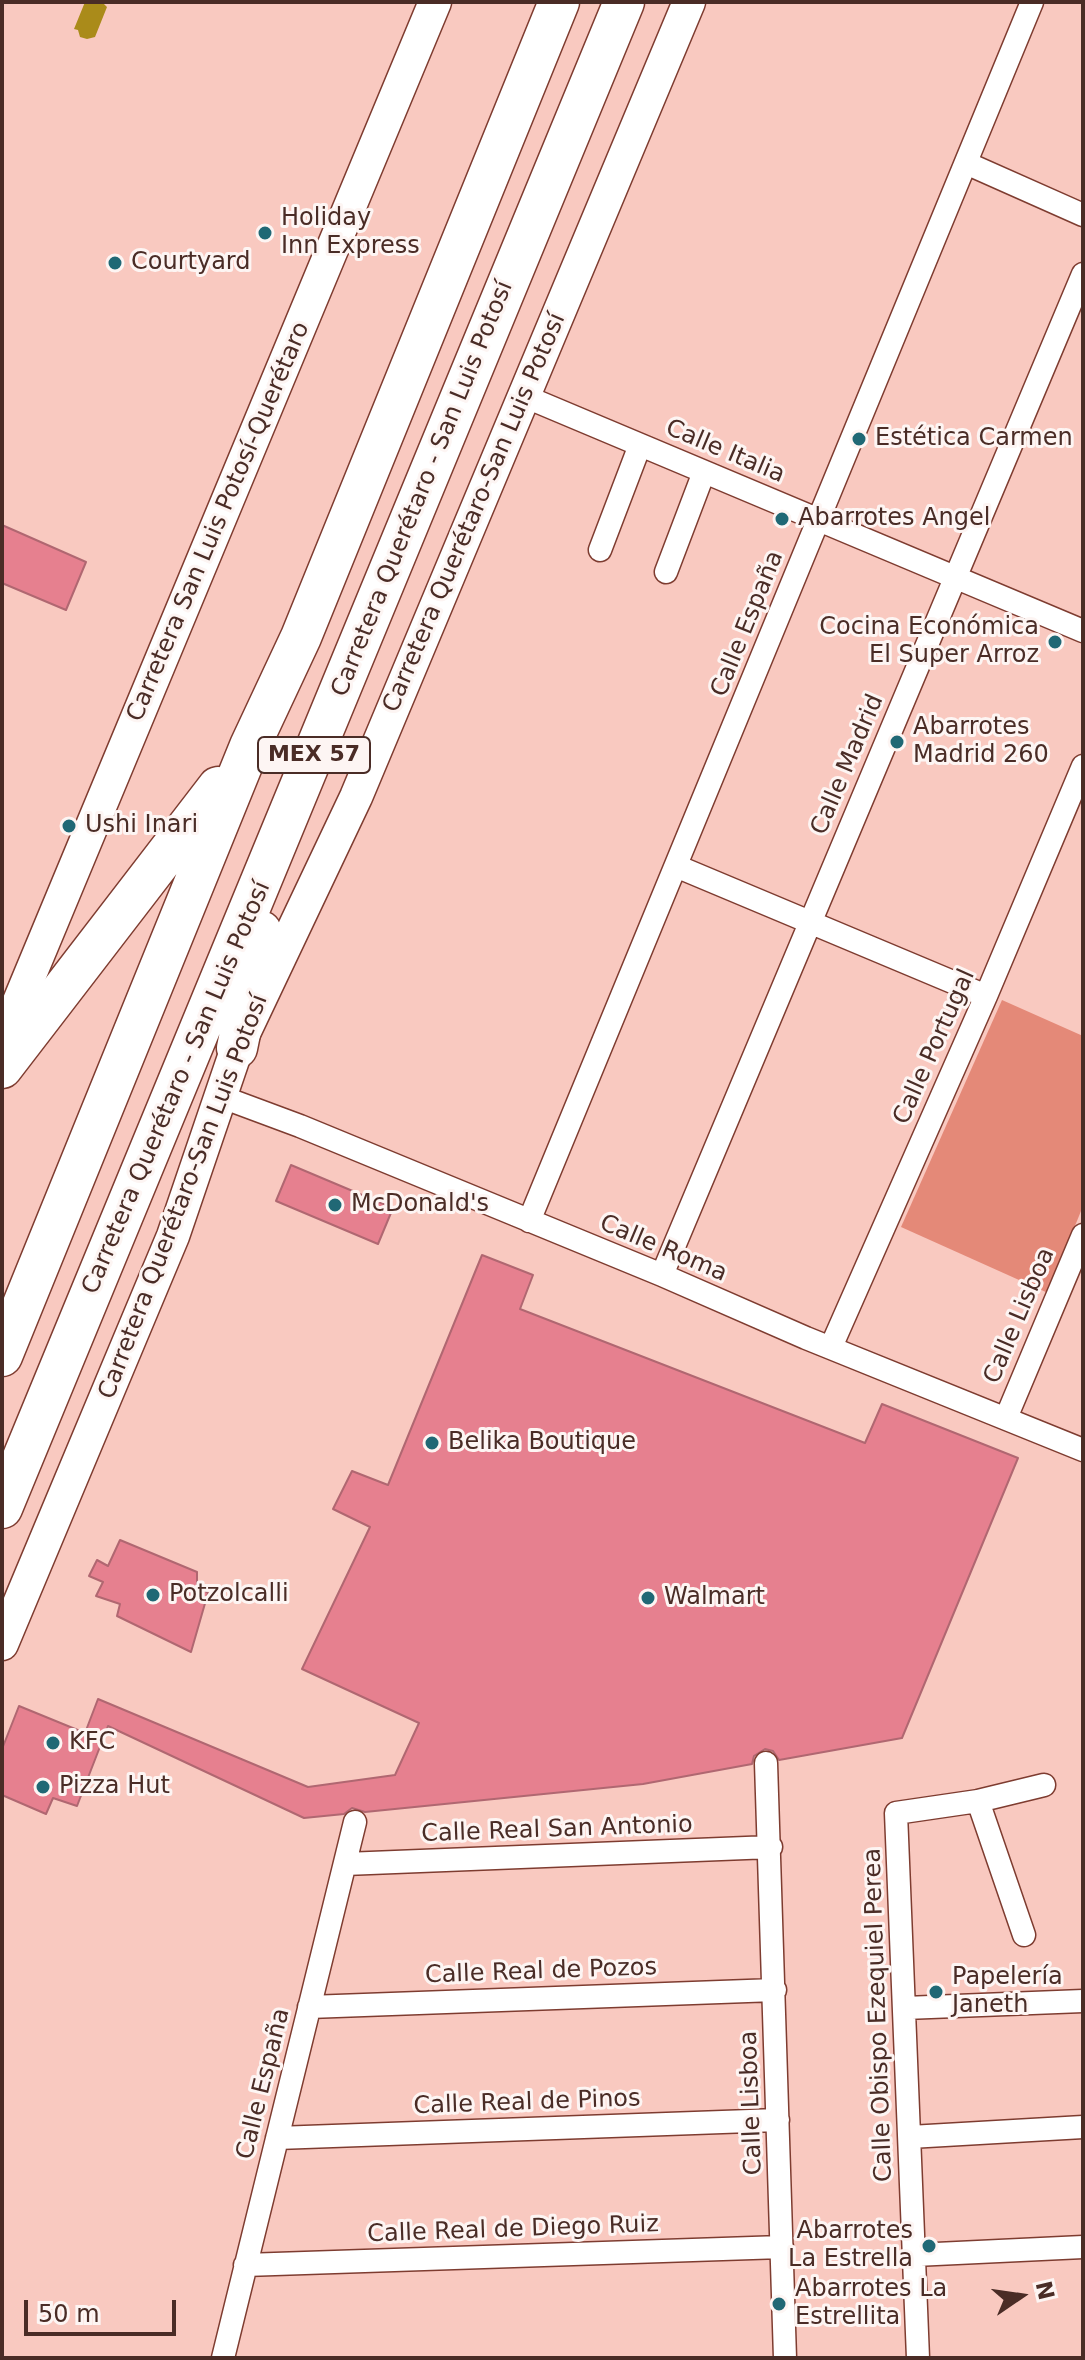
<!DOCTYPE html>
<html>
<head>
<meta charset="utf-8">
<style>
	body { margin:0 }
	#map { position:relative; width:1085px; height:2360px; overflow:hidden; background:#f9c9c0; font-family:"DejaVu Sans",sans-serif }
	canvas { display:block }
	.frame { position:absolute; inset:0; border:4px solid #4a2c26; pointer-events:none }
	.north { position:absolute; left:981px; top:2256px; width:80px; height:80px; -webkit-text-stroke:6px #fdf5f3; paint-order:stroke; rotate:77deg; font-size:22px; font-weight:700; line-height:32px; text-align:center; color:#4a2c26 }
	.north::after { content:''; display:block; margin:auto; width:28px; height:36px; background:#4a2c26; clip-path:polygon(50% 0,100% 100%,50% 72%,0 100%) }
	.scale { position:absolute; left:24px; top:2300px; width:152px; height:36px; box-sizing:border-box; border:4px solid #4a2c26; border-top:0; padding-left:10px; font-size:24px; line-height:28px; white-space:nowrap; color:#4a2c26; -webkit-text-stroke:6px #fdf5f3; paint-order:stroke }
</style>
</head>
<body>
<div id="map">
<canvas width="1085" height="2360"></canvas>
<div class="frame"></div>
<div class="north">N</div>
<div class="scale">50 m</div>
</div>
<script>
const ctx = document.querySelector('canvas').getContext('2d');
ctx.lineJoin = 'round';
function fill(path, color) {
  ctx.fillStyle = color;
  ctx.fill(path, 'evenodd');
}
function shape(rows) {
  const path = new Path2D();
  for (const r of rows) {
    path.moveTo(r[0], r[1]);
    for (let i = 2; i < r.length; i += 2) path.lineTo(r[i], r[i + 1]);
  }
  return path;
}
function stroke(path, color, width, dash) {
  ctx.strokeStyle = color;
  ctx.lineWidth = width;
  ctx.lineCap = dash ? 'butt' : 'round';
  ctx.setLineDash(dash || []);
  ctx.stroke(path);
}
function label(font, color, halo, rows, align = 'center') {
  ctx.font = font + ' "DejaVu Sans",sans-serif';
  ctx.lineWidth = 6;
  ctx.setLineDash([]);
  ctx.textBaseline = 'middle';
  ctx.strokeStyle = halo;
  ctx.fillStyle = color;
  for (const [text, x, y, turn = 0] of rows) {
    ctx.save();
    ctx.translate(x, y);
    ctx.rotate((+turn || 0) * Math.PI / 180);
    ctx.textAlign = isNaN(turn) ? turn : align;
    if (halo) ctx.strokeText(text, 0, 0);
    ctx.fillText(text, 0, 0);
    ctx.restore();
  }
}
fill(shape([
	[1002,1000,1083,1036,1083,1206,1048,1293,901,1227]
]), '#e48978');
fill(shape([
	[85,2,102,2,107,7,95,37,87,39,80,37,78,30,74,29]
]), '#aa8b1a');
const building = shape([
	[2,525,86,562,66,610,2,583,2,525],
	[291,1165,393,1208,378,1244,276,1201,291,1165],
	[482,1255,533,1275,520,1309,865,1443,882,1404,1018,1458,902,1738,779,1760,773,1751,765,1749,754,1756,752,1764,643,1784,365,1812,352,1808,344,1814,304,1818,108,1726,77,1806,53,1798,46,1814,2,1795,2,1749,19,1706,85,1733,98,1699,308,1787,395,1775,419,1723,302,1669,370,1527,333,1509,352,1471,388,1485,482,1255],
	[120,1540,197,1572,197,1585,208,1593,191,1652,117,1616,120,1604,96,1596,103,1582,89,1576,97,1560,108,1566,120,1540]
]);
fill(building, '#e6808f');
stroke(building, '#b06771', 2);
const street = shape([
	[966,163,1083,215],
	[524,396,1083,631],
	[600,550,640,445],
	[666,572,704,472],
	[676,866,986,996],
	[222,1097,300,1126,662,1275,806,1338,1083,1450],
	[529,1221,1032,2],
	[662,1275,1083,274],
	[831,1347,986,996,1083,766],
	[1006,1418,1083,1235],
	[766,1763,785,2358],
	[978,1801,1024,1935],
	[345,1864,771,1847],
	[309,2007,775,1990],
	[905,2008,1083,2001],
	[910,2137,1083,2127],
	[277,2138,778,2120],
	[915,2255,1083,2247],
	[245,2265,782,2247],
	[223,2358,355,1822],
	[918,2358,896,1813,978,1801,1044,1785]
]);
const secondary = shape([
	[2,1042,435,2],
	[2,1644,173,1236,237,1048,356,797,689,2]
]);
const highway = shape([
	[237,1048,261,931],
	[2,1068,218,787],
	[2,1356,250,746,301,637,559,2],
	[2,1508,624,2]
]);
stroke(street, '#7e3c30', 25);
stroke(secondary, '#7e3c30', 35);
stroke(highway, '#7e3c30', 43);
stroke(street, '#fff', 22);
stroke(secondary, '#fff', 32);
stroke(highway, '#fff', 40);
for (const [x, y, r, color] of [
	[265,233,8,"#206875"],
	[115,263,8,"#206875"],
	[859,439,8,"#206875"],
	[782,519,8,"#206875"],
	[1055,642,8,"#206875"],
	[897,742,8,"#206875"],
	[69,826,8,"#206875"],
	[335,1205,8,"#206875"],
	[432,1443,8,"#206875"],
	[153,1595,8,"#206875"],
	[648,1598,8,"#206875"],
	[53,1743,8,"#206875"],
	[43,1787,8,"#206875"],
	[936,1992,8,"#206875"],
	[929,2246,8,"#206875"],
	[779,2304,8,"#206875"]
]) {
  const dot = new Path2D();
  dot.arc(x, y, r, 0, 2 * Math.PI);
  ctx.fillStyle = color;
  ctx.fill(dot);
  stroke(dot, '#fdf5f3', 3);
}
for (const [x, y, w] of [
	[314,755,112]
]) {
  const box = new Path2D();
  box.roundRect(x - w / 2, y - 18, w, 36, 6);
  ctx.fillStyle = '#fdf5f3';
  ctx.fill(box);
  stroke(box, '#4a2c26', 2);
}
label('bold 22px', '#4a2c26', null, [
	["MEX 57",314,755]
]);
label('24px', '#4a2c26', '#fdf5f3', [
	["Holiday",281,219],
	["Inn Express",281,247],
	["Courtyard",131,263],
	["Estética Carmen",875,439],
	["Abarrotes Angel",798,519],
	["Cocina Económica",1039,628,"right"],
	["El Super Arroz",1039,656,"right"],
	["Abarrotes",913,728],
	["Madrid 260",913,756],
	["Ushi Inari",85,826],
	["McDonald's",351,1205],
	["Belika Boutique",448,1443],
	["Potzolcalli",169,1595],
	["Walmart",664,1598],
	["KFC",69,1743],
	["Pizza Hut",59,1787],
	["Papelería",952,1978],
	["Janeth",952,2006],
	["Abarrotes",913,2232,"right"],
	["La Estrella",913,2260,"right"],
	["Abarrotes La",795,2290],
	["Estrellita",795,2318]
], 'left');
label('24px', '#4a2c26', '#fdf5f3', [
	["Calle Italia",725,452,23],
	["Carretera Querétaro - San Luis Potosí",423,489,-68],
	["Carretera Querétaro-San Luis Potosí",475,513,-67],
	["Carretera San Luis Potosí-Querétaro",219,522,-67],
	["Calle España",748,624,-68],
	["Calle Madrid",848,765,-67],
	["Calle Portugal",935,1047,-66],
	["Carretera Querétaro - San Luis Potosí",177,1088,-67],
	["Carretera Querétaro-San Luis Potosí",184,1197,-69],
	["Calle Roma",663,1249,23],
	["Calle Lisboa",1020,1316,-67],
	["Calle Real San Antonio",557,1830,-2],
	["Calle Real de Pozos",541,1972,-2],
	["Calle Obispo Ezequiel Perea",879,2015,-92],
	["Calle España",264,2084,-76],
	["Calle Real de Pinos",527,2103,-2],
	["Calle Lisboa",752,2103,-92],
	["Calle Real de Diego Ruiz",513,2230,-2]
]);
</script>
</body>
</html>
